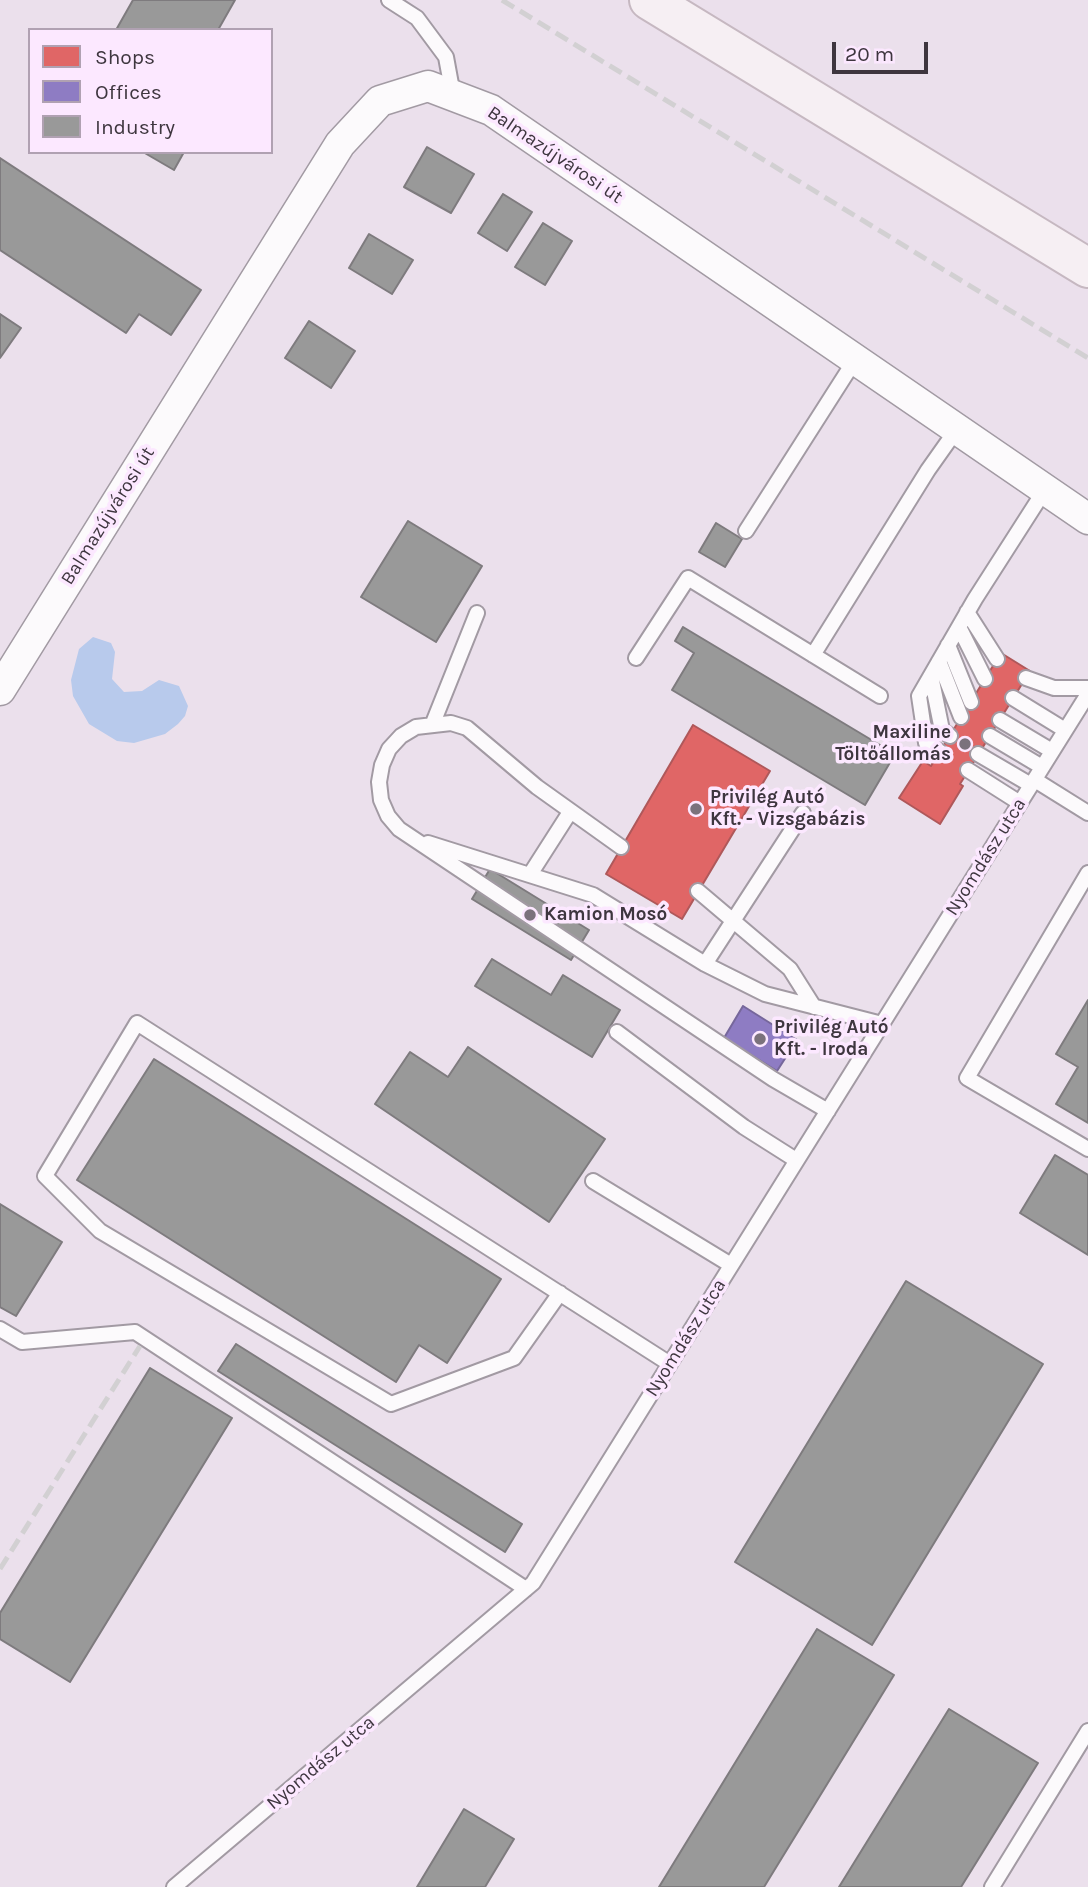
<!DOCTYPE html>
<html>
<head>
<meta charset="utf-8">
<style>
	body { margin:0 }
	#map { position:relative; width:1088px; height:1887px; overflow:hidden; background:#ebe0ec; font-family:Karla,sans-serif }
	canvas { display:block }
	.legend { position:absolute; left:28px; top:28px; width:245px; height:126px; box-sizing:border-box; background:#fce8ff; border:2px solid #b0a1b2; margin:0; padding:9px 12px; list-style:none; font-size:21px; color:#3e363f }
	.legend li { display:flex; align-items:center; gap:14px; height:35px }
	.legend b { width:35px; border:2px solid #b0a1b2 }
	.scale { position:absolute; left:832px; top:42px; width:96px; height:32px; box-sizing:border-box; border:4px solid #3e363f; border-top:0; padding-left:9px; font-size:21px; line-height:24px; white-space:nowrap; color:#3e363f; -webkit-text-stroke:5px #fce8ff; paint-order:stroke }
</style>
</head>
<body>
<div id="map">
<canvas width="1088" height="1887"></canvas>
<ul class="legend">
<li><b style="height:19px;background:#e06666"></b>Shops</li>
<li><b style="height:19px;background:#8e7cc3"></b>Offices</li>
<li><b style="height:19px;background:#999"></b>Industry</li>
</ul>
<div class="scale">20 m</div>
</div>
<script>
const ctx = document.querySelector('canvas').getContext('2d');
ctx.lineJoin = 'round';
function fill(path, color) {
  ctx.fillStyle = color;
  ctx.fill(path, 'evenodd');
}
function shape(rows) {
  const path = new Path2D();
  for (const r of rows) {
    path.moveTo(r[0], r[1]);
    for (let i = 2; i < r.length; i += 2) path.lineTo(r[i], r[i + 1]);
  }
  return path;
}
function stroke(path, color, width, dash) {
  ctx.strokeStyle = color;
  ctx.lineWidth = width;
  ctx.lineCap = dash ? 'butt' : 'round';
  ctx.setLineDash(dash || []);
  ctx.stroke(path);
}
function label(font, color, halo, rows, align = 'center') {
  ctx.font = font + ' Karla,sans-serif';
  ctx.lineWidth = 7;
  ctx.setLineDash([]);
  ctx.textBaseline = 'middle';
  ctx.strokeStyle = halo;
  ctx.fillStyle = color;
  for (const [text, x, y, turn = 0] of rows) {
    ctx.save();
    ctx.translate(x, y);
    ctx.rotate((+turn || 0) * Math.PI / 180);
    ctx.textAlign = isNaN(turn) ? turn : align;
    if (halo) ctx.strokeText(text, 0, 0);
    ctx.fillText(text, 0, 0);
    ctx.restore();
  }
}
fill(shape([
	[93,637,111,643,115,652,112,679,124,692,142,691,159,680,179,686,188,706,185,716,178,724,165,734,134,743,117,741,89,724,73,696,71,680,79,649]
]), '#b8caec');
const shops = shape([
	[1001,653,1030,671,960,784,963,786,940,824,899,798,923,761,931,766,1001,653],
	[693,725,770,771,682,919,606,874,693,725]
]);
fill(shops, '#e06666');
stroke(shops, '#af585a', 2);
const offices = shape([
	[743,1006,797,1040,777,1071,724,1038,743,1006]
]);
fill(offices, '#8e7cc3');
stroke(offices, '#76679b', 2);
const industry = shape([
	[133,0,235,0,218,30,116,30,133,0],
	[427,147,474,174,451,213,404,187,427,147],
	[143,152,184,152,174,170,143,152],
	[0,158,201,290,171,335,139,314,126,333,0,250,0,158],
	[503,194,532,212,507,251,478,233,503,194],
	[543,223,572,241,545,285,515,267,543,223],
	[369,234,413,260,392,294,349,268,369,234],
	[0,314,21,328,0,358,0,314],
	[309,321,355,351,331,388,285,358,309,321],
	[408,521,482,566,436,642,361,597,408,521],
	[716,523,742,539,725,567,699,552,716,523],
	[683,627,895,754,865,805,672,690,694,653,675,641,683,627],
	[490,869,589,930,571,960,472,899,490,869],
	[492,959,551,995,563,975,620,1010,592,1057,475,986,492,959],
	[1088,1000,1088,1123,1056,1104,1078,1067,1056,1054,1088,1000],
	[468,1047,605,1139,549,1222,375,1104,410,1052,448,1077,468,1047],
	[154,1059,501,1279,447,1363,419,1345,396,1382,77,1180,154,1059],
	[1055,1155,1088,1175,1088,1255,1020,1213,1055,1155],
	[0,1204,62,1242,16,1316,0,1307,0,1204],
	[906,1281,1043,1364,872,1645,735,1562,906,1281],
	[236,1344,522,1524,505,1552,218,1371,236,1344],
	[150,1368,232,1418,70,1682,0,1639,0,1613,150,1368],
	[817,1629,894,1675,764,1887,659,1887,817,1629],
	[949,1709,1038,1763,961,1887,839,1887,949,1709],
	[464,1809,514,1839,485,1887,417,1887,464,1809]
]);
fill(industry, '#999');
stroke(industry, '#7e7b7e', 2);
const service = shape([
	[389,0,417,18,446,57,453,95],
	[746,531,855,360],
	[967,612,997,659],
	[959,627,985,679],
	[948,645,971,702],
	[813,655,928,470,957,429],
	[636,658,688,578,880,696],
	[939,661,961,717],
	[931,676,942,730,950,736],
	[1026,678,1054,688,1088,688],
	[1013,698,1065,730],
	[1000,720,1052,751],
	[433,723,477,613],
	[990,736,1042,767],
	[940,752,926,743,919,696,975,599,1046,488],
	[978,754,1031,785],
	[968,770,1020,803],
	[1035,780,1088,813],
	[428,843,593,895,705,964,765,994,882,1024],
	[621,847,537,787,467,728,451,723,416,727,401,736,389,749,382,765,379,782,381,800,388,816,399,829,773,1079,828,1111],
	[531,873,570,812],
	[1088,873,967,1078,1088,1149],
	[698,891,790,969,814,1007],
	[705,964,803,813],
	[617,1032,744,1127,796,1160],
	[593,1181,731,1265],
	[560,1293,514,1358,391,1404,100,1231,45,1176,137,1023,670,1364],
	[0,1329,22,1342,135,1332,526,1589],
	[174,1887,533,1583,1088,694],
	[992,1887,1088,1731]
]);
const minor = shape([
	[0,690,340,144,380,101,428,86,491,110,1088,519]
]);
const primary = shape([
	[649,0,1088,268]
]);
stroke(service, '#a29aa3', 18);
stroke(minor, '#a29aa3', 33);
stroke(primary, '#c6b8c1', 42);
stroke(service, '#fcfafc', 14);
stroke(minor, '#fcfafc', 30);
stroke(primary, '#f6eff3', 38);
stroke(shape([
	[502,0,1088,358],
	[0,1569,140,1346]
]), '#d2d0d2', 5, [14, 7]);
for (const [x, y, r, color] of [
	[965,744,7,"#7b727c"],
	[696,809,7,"#7b727c"],
	[530,915,7,"#7b727c"],
	[760,1039,7,"#7b727c"]
]) {
  const dot = new Path2D();
  dot.arc(x, y, r, 0, 2 * Math.PI);
  ctx.fillStyle = color;
  ctx.fill(dot);
  stroke(dot, '#fce8ff', 2.5);
}
label('19px', '#3e363f', '#fce8ff', [
	["Balmazújvárosi út",555,155,34],
	["Balmazújvárosi út",108,516,-58],
	["Nyomdász utca",986,857,-58],
	["Nyomdász utca",686,1338,-58],
	["Nyomdász utca",321,1763,-40]
]);
label('bold 19px', '#3e363f', '#fce8ff', [
	["Maxiline",951,733,"right"],
	["Töltőállomás",951,755,"right"],
	["Privilég Autó",710,798],
	["Kft. - Vizsgabázis",710,820],
	["Kamion Mosó",544,915],
	["Privilég Autó",774,1028],
	["Kft. - Iroda",774,1050]
], 'left');
</script>
</body>
</html>
